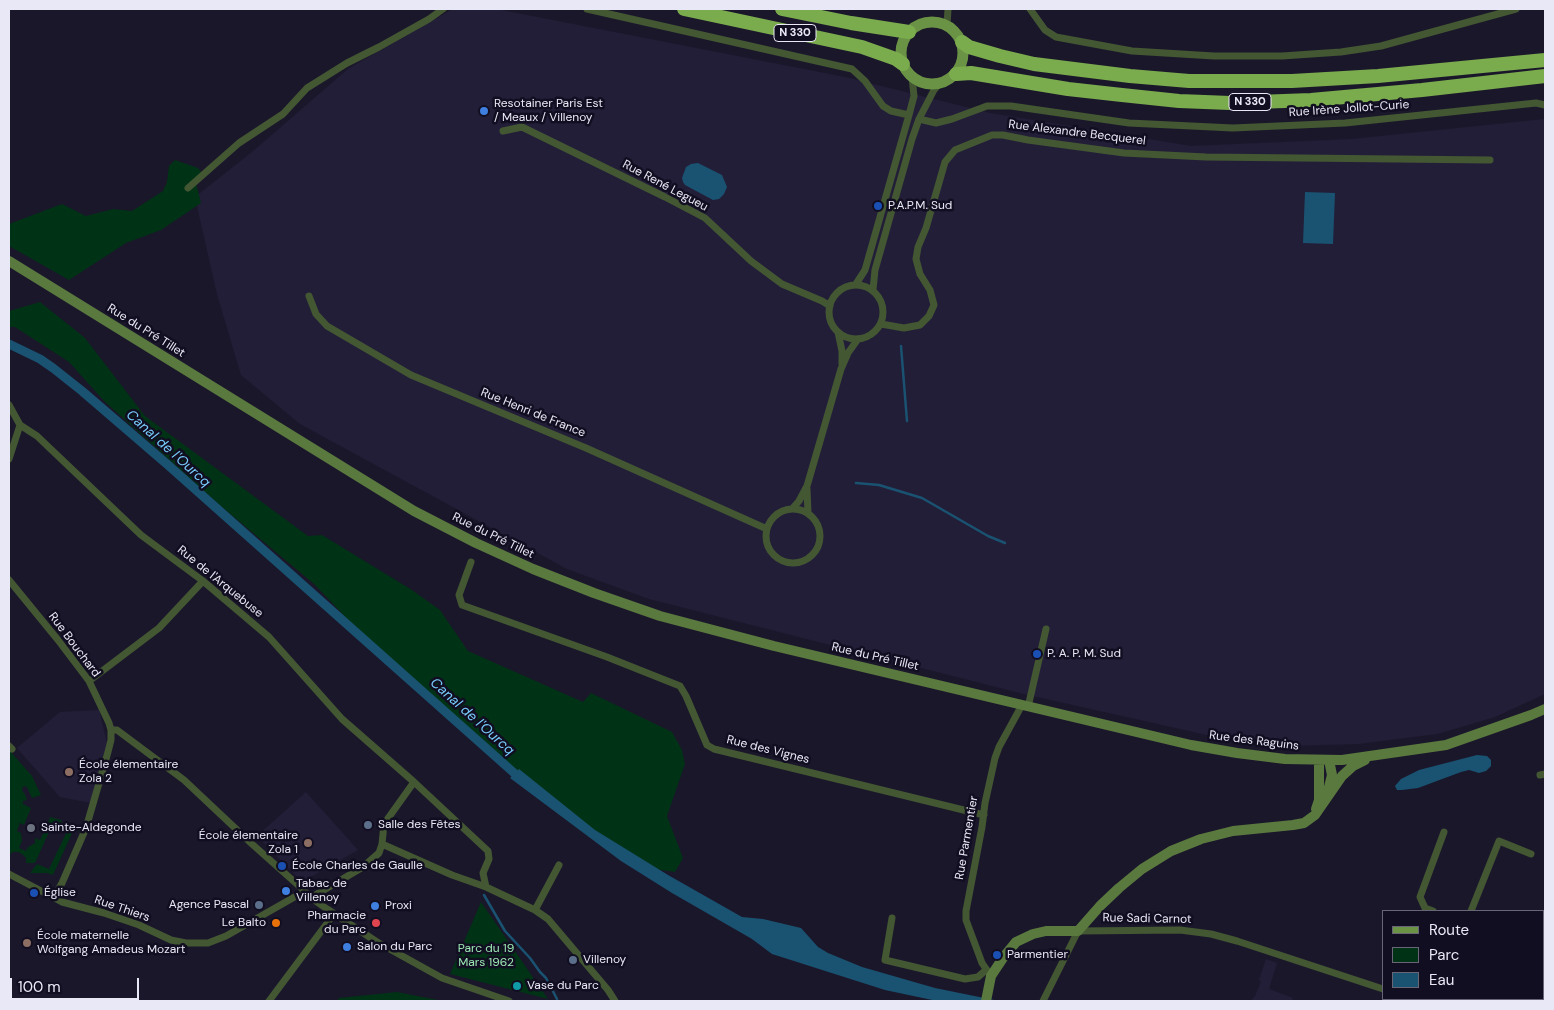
<!DOCTYPE html>
<html>
<head>
<meta charset="utf-8">
<style>
	body { margin:0 }
	#map { position:relative; width:1554px; height:1010px; overflow:hidden; background:#1b172b; font-family:"DM Sans",sans-serif }
	canvas { display:block }
	.frame { position:absolute; inset:0; border:10px solid #e9e8f6; pointer-events:none }
	.legend { position:absolute; left:1382px; top:910px; width:162px; height:90px; box-sizing:border-box; background:#120e21; border:1px solid #686576; margin:0; padding:6px 9px; list-style:none; font-size:15px; color:#e9e8f6 }
	.legend li { display:flex; align-items:center; gap:10px; height:25px }
	.legend b { width:25px; border:1px solid #686576 }
	.scale { position:absolute; left:10px; top:978px; width:129px; height:22px; box-sizing:border-box; border:2px solid #e9e8f6; border-top:0; padding-left:6px; font-size:15px; line-height:18px; white-space:nowrap; color:#e9e8f6; -webkit-text-stroke:4px #120e21; paint-order:stroke }
</style>
</head>
<body>
<div id="map">
<canvas width="1554" height="1010"></canvas>
<div class="frame"></div>
<ul class="legend">
<li><b style="height:6px;background:#6b9346"></b>Route</li>
<li><b style="height:14px;background:#003216"></b>Parc</li>
<li><b style="height:14px;background:#195371"></b>Eau</li>
</ul>
<div class="scale">100 m</div>
</div>
<script>
const ctx = document.querySelector('canvas').getContext('2d');
ctx.lineJoin = 'round';
function fill(path, color) {
  ctx.fillStyle = color;
  ctx.fill(path, 'evenodd');
}
function shape(rows) {
  const path = new Path2D();
  for (const r of rows) {
    if (r.length === 3) {
      path.moveTo(r[0] + r[2], r[1]);
      path.arc(r[0], r[1], r[2], 0, 2 * Math.PI);
      continue;
    }
    path.moveTo(r[0], r[1]);
    for (let i = 2; i < r.length; i += 2) path.lineTo(r[i], r[i + 1]);
  }
  return path;
}
function stroke(path, color, width, dash) {
  ctx.strokeStyle = color;
  ctx.lineWidth = width;
  ctx.lineCap = dash ? 'butt' : 'round';
  ctx.setLineDash(dash || []);
  ctx.stroke(path);
}
function label(font, color, halo, rows, align = 'center') {
  ctx.font = font + ' "DM Sans",sans-serif';
  ctx.lineWidth = 5;
  ctx.setLineDash([]);
  ctx.textBaseline = 'middle';
  ctx.strokeStyle = halo;
  ctx.fillStyle = color;
  for (const [text, x, y, turn = 0] of rows) {
    ctx.save();
    ctx.translate(x, y);
    ctx.rotate((+turn || 0) * Math.PI / 180);
    ctx.textAlign = isNaN(turn) ? turn : align;
    if (halo) ctx.strokeText(text, 0, 0);
    ctx.fillText(text, 0, 0);
    ctx.restore();
  }
}
fill(shape([
	[453,9,496,9,845,77,990,113,1191,146,1352,139,1545,119,1545,694,1495,717,1437,734,1358,744,1286,746,1207,735,1024,694,649,599,567,569,300,424,241,375,217,294,195,197,252,152,348,69],
	[99,710,107,743,91,803,60,797,17,748,60,712],
	[306,792,358,850,302,882,257,836],
	[1266,959,1277,963,1269,989,1293,998,1292,1001,1251,1001,1255,996,1261,982,1259,980]
]), '#231e38');
fill(shape([
	[175,160,198,168,203,174,195,179,201,203,161,230,126,243,69,280,9,246,9,224,62,204,86,216,113,209,132,211,163,191,167,182,169,166],
	[40,302,85,338,145,416,308,536,322,535,412,590,440,610,468,651,583,702,591,693,672,732,682,750,685,764,667,816,683,858,675,872,647,868,548,797,416,691,314,584,222,507,105,402,69,362,15,327,9,327,9,311],
	[10,751,32,776,41,795,32,798,27,787,25,786,22,788,23,792,25,794,27,800,23,801,23,804,31,808,24,825,20,823,17,831,21,833,22,841,19,848,26,851,28,847,35,843,35,838,40,840,43,833,42,832,45,823,48,823,50,817,61,820,62,823,54,821,35,863,26,863,26,858,22,854,18,852,13,852,9,855,9,753],
	[70,825,79,828,81,832,74,829,53,875,47,873,30,873,37,864,49,869],
	[481,902,548,999,450,974],
	[397,992,443,1001,337,1001,339,998]
]), '#003216');
fill(shape([
	[698,163,722,175,727,187,724,194,719,199,713,200,685,185,683,182,682,178,686,167,691,164],
	[1305,192,1335,193,1333,244,1303,243],
	[1477,755,1487,756,1491,760,1491,766,1486,771,1479,773,1469,770,1461,772,1418,788,1402,790,1397,790,1395,786,1401,779,1419,770],
	[519,769,595,830,668,875,742,917,763,919,801,928,818,947,828,953,862,967,935,988,999,1001,937,1001,885,990,772,954,752,939,672,893,621,861,510,778]
]), '#195371');
stroke(shape([
	[901,346,907,421],
	[856,483,879,485,922,498,988,536,1005,543],
	[484,895,505,931,530,958,540,972,546,978,557,999]
]), '#195371', 2.5);
stroke(shape([
	[9,344,40,359,53,368,82,391,168,465,522,780]
]), '#195371', 9);
stroke(shape([
	[587,9,852,69,865,81,883,106,891,111,909,115],
	[1030,9,1045,30,1056,37,1132,51,1214,56,1282,56,1341,52,1381,46,1516,9],
	[947,25,948,9],
	[919,119,936,123,952,119,987,106,1011,106,1129,123,1233,128,1345,123,1536,103,1545,105],
	[503,131,522,127,665,197,705,218,751,261,782,284,822,301,830,306],
	[188,188,239,143,283,114,307,88,347,63,379,47,429,19,443,9],
	[856,284,865,270,909,115,914,96,912,77],
	[856,312,27],
	[873,290,875,270,912,139,919,119,934,90,940,83],
	[309,296,316,314,327,326,411,375,586,448,767,529],
	[881,324,904,328,920,325,929,316,934,305,930,290,920,274,916,259,918,247,926,228,945,162,955,150,992,135,1003,135,1028,140,1124,153,1206,157,1490,160],
	[838,332,842,351,842,364],
	[9,405,20,425,37,436,141,535,203,581,269,637,342,719,414,782,488,851,489,859,483,873,486,887,535,910,548,919,608,990,615,1001],
	[9,459,20,425],
	[807,489,808,513],
	[792,509,799,501,807,486,841,369,848,353,858,339],
	[793,536,27],
	[471,562,459,595,462,605,607,657,680,686,686,696,707,745,714,749,984,815],
	[9,580,58,640,89,681,109,723,111,730,111,740,108,752,86,828,62,883,54,897],
	[89,681,159,628,203,581],
	[1028,707,1046,629],
	[111,730,117,730,184,780,252,844,317,902,327,909,377,942,442,978,509,1001],
	[9,746,12,749],
	[1540,775,1545,774],
	[382,844,452,875,486,887],
	[9,874,62,902,104,913,139,925,171,940,186,943,208,943,226,936,298,895,312,897],
	[312,897,363,867,379,853,382,844,384,824,414,782],
	[535,910,559,865],
	[1433,911,1425,908,1420,897,1444,832],
	[1471,911,1499,841,1531,854],
	[892,918,885,960,965,979,978,977,986,970],
	[991,976,982,963,966,920,966,911,982,827,985,803,995,758,999,747,1022,705],
	[1412,999,1420,1001],
	[269,1001,334,914],
	[1043,1001,1078,931,1180,930,1211,934,1237,941,1383,989],
	[1466,1001,1467,999]
]), '#435733', 7);
stroke(shape([
	[9,261,414,511,476,543,533,569,594,593,660,616,774,646,1191,745,1237,753,1285,759,1342,760,1446,745,1531,715,1545,709],
	[1328,791,1332,775,1329,760],
	[1316,809,1319,800,1319,760],
	[986,1001,991,976,1003,958,1016,942,1033,934,1046,931,1078,931,1100,906,1119,888,1142,869,1171,851,1201,839,1233,831,1293,825,1304,823,1315,815,1342,776,1353,766,1365,760]
]), '#5a793e', 10);
stroke(shape([
	[932,53,31]
]), '#6b9346', 11);
stroke(shape([
	[684,9,862,47,896,59,903,64],
	[782,9,851,23,909,32],
	[962,42,969,47,1000,56,1034,64,1130,76,1189,81,1292,81,1378,76,1545,60],
	[956,74,971,73,1068,89,1122,95,1179,101,1230,103,1311,100,1422,90,1545,76]
]), '#7aab4d', 14);
for (const [x, y, r, color] of [
	[484,111,5,"#3f7fe0"],
	[878,206,5,"#1a4fb4"],
	[1037,654,5,"#1a4fb4"],
	[69,772,5,"#8d6e63"],
	[368,825,5,"#5c6f8a"],
	[31,828,5,"#6b7280"],
	[308,843,5,"#8d6e63"],
	[282,866,5,"#1a4fb4"],
	[286,891,5,"#3f7fe0"],
	[34,893,5,"#1a4fb4"],
	[259,905,5,"#5c6f8a"],
	[375,906,5,"#3f7fe0"],
	[276,923,5,"#e8710a"],
	[376,923,5,"#e0444e"],
	[27,943,5,"#8d6e63"],
	[347,947,5,"#3f7fe0"],
	[997,955,5,"#1a4fb4"],
	[573,960,5,"#5c6f8a"],
	[517,986,5,"#0f9aa8"]
]) {
  const dot = new Path2D();
  dot.arc(x, y, r, 0, 2 * Math.PI);
  ctx.fillStyle = color;
  ctx.fill(dot);
  stroke(dot, '#120e21', 2);
}
for (const [x, y, w] of [
	[795,33,42],
	[1250,102,42]
]) {
  const box = new Path2D();
  box.roundRect(x - w / 2, y - 8.5, w, 17, 4);
  ctx.fillStyle = '#120e21';
  ctx.fill(box);
  stroke(box, '#e9e8f6', 1);
}
label('bold 11px', '#e9e8f6', null, [
	["N 330",795,33],
	["N 330",1250,102]
]);
label('12px', '#e9e8f6', '#120e21', [
	["Resotainer Paris Est",494,104],
	["/ Meaux / Villenoy",494,118],
	["P.A.P.M. Sud",888,206],
	["P. A. P. M. Sud",1047,654],
	["École élementaire",79,765],
	["Zola 2",79,779],
	["Salle des Fêtes",378,825],
	["Sainte-Aldegonde",41,828],
	["École élementaire",298,836,"right"],
	["Zola 1",298,850,"right"],
	["École Charles de Gaulle",292,866],
	["Tabac de",296,884],
	["Villenoy",296,898],
	["Église",44,893],
	["Agence Pascal",249,905,"right"],
	["Proxi",385,906],
	["Pharmacie",366,916,"right"],
	["du Parc",366,930,"right"],
	["Le Balto",266,923,"right"],
	["École maternelle",37,936],
	["Wolfgang Amadeus Mozart",37,950],
	["Salon du Parc",357,947],
	["Parmentier",1007,955],
	["Villenoy",583,960],
	["Vase du Parc",527,986]
], 'left');
label('12px', '#e9e8f6', '#120e21', [
	["Rue Irène Jollot-Curie",1349,109,-4],
	["Rue Alexandre Becquerel",1077,133,7],
	["Rue René Legueu",665,186,28],
	["Rue du Pré Tillet",146,331,32],
	["Rue Henri de France",533,413,22],
	["Rue du Pré Tillet",493,536,26],
	["Rue de l'Arquebuse",220,582,39],
	["Rue Bouchard",74,645,53],
	["Rue du Pré Tillet",875,657,13],
	["Rue des Raguins",1254,741,7],
	["Rue des Vignes",768,750,14],
	["Rue Parmentier",967,838,-80],
	["Rue Thiers",122,909,19],
	["Rue Sadi Carnot",1147,919,1]
]);
label('12px', '#9ae7b3', '#120e21', [
	["Parc du 19",486,949],
	["Mars 1962",486,963]
]);
label('italic 14px', '#78ccfc', '#120e21', [
	["Canal de l'Ourcq",168,449,42],
	["Canal de l'Ourcq",472,717,42]
]);
</script>
</body>
</html>
